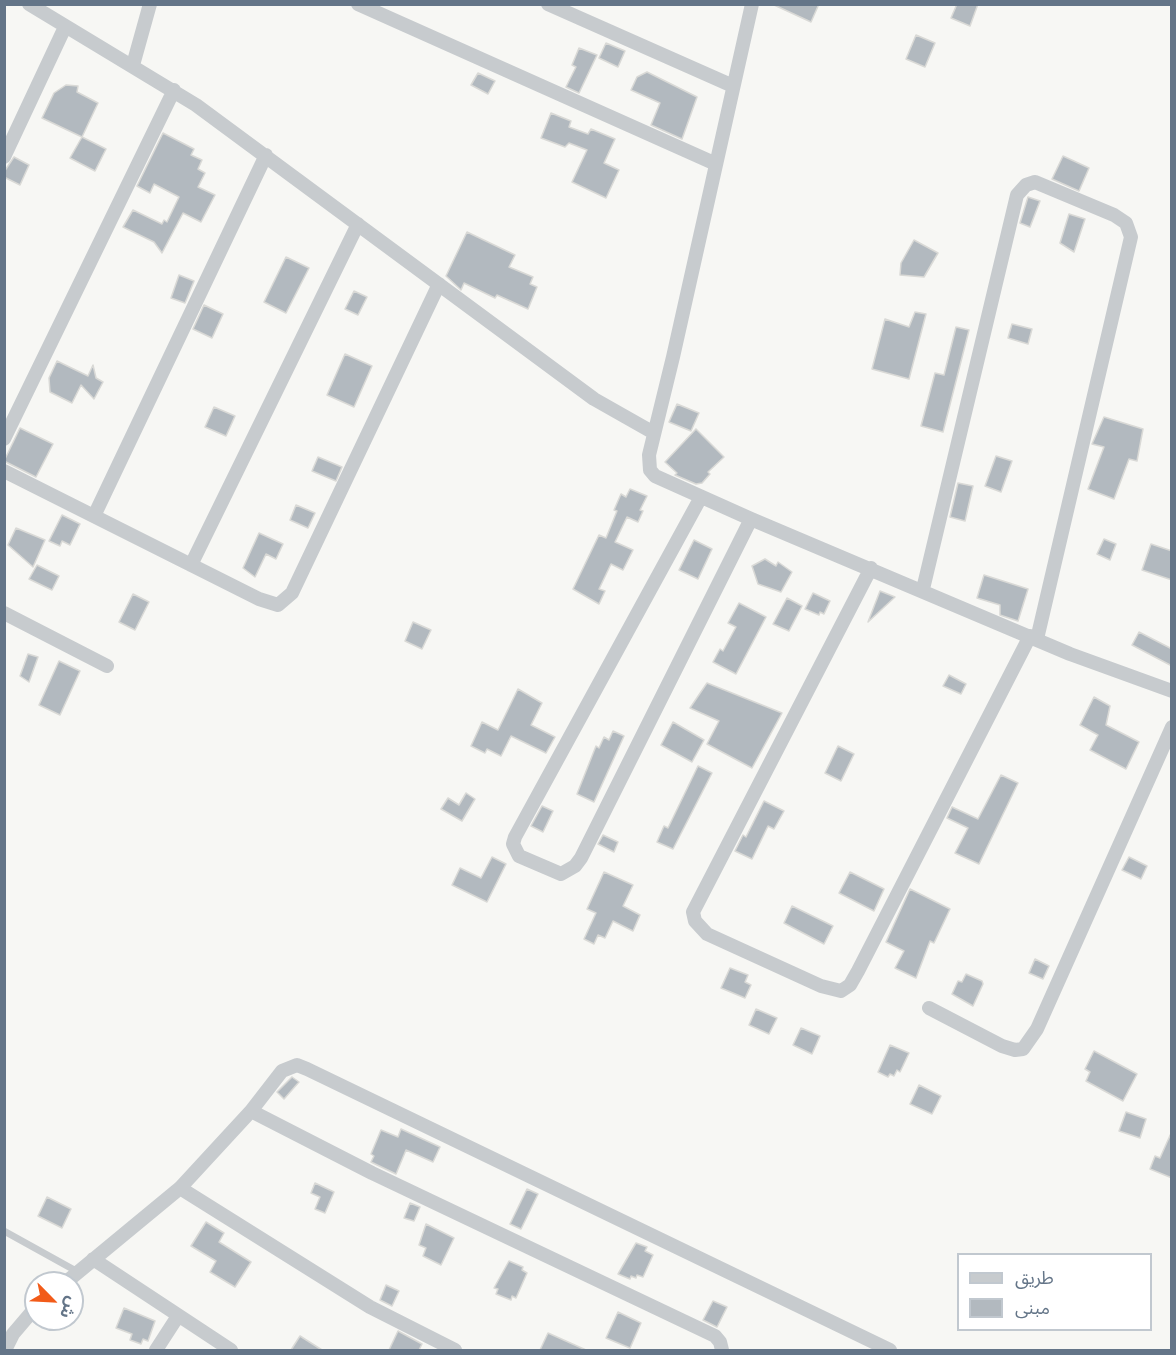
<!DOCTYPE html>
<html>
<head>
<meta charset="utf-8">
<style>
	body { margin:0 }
	#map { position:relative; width:1176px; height:1355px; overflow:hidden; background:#f7f7f4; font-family:"DM Sans","Noto Sans Arabic",sans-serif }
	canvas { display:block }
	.frame { position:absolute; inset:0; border:6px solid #647588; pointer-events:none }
	.legend { position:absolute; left:957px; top:1253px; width:195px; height:78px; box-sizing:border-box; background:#fff; border:2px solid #c1c8cf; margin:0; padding:8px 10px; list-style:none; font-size:18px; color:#647588 }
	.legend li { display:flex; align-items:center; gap:12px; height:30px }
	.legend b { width:30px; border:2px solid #c1c8cf }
	.north { position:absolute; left:24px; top:1271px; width:60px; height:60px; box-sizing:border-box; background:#fff; border:2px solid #c1c8cf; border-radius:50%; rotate:114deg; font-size:16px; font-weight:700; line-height:24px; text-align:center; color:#647588 }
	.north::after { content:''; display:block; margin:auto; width:21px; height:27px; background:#f25b19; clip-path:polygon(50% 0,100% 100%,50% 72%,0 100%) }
</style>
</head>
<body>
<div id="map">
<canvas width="1176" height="1355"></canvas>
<div class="frame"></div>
<ul class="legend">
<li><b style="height:8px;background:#c7cbce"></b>طريق</li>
<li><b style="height:16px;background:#b2b9bf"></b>مبنى</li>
</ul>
<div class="north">ش</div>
</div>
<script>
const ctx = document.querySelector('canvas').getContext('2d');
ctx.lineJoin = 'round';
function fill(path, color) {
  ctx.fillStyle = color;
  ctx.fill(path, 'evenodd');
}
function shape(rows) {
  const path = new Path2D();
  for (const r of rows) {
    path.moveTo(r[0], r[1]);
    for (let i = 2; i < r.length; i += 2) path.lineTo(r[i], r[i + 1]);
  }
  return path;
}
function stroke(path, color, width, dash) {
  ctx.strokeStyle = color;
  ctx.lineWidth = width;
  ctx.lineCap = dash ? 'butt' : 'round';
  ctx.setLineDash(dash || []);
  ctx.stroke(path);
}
const building = shape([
	[772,4,819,4,811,22,772,4],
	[957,4,978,4,970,26,951,18,957,4],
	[916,35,935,43,925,67,906,59,916,35],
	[606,43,625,51,618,67,599,58,606,43],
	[579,48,597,55,579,93,566,87,576,67,572,65,579,48],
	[647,72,697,97,682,139,651,125,660,103,631,90,637,77,647,72],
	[478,73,495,81,488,94,471,85,478,73],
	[66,85,78,86,77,92,98,103,82,137,42,118,54,93,66,85],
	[551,113,571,121,569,127,588,134,591,129,615,139,604,163,619,170,606,198,572,182,587,150,569,143,565,147,541,138,551,113],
	[163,133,194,149,191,155,202,160,198,169,205,173,198,187,215,195,201,222,183,213,162,253,154,242,123,227,133,210,162,224,164,220,167,222,179,197,154,184,150,193,137,186,163,133],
	[82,137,106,149,95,171,70,158,82,137],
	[1063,156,1089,168,1079,191,1052,179,1063,156],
	[14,157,29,165,20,185,4,177,4,172,14,157],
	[1028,197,1040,201,1030,227,1020,223,1028,197],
	[1069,214,1085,219,1074,252,1060,243,1069,214],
	[467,232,515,255,509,267,533,277,530,284,537,287,528,309,497,295,495,298,464,283,461,290,446,276,467,232],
	[914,240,938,253,924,277,900,275,901,263,914,240],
	[286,257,309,268,286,313,264,302,286,257],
	[179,275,194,281,185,303,171,298,179,275],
	[354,291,367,297,358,315,345,309,354,291],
	[204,305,223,314,212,338,193,329,204,305],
	[915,312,926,314,909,379,872,369,885,319,909,327,915,312],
	[1012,324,1032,329,1028,344,1008,338,1012,324],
	[956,327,969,330,943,432,921,426,935,373,944,375,956,327],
	[345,354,372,366,354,407,327,395,345,354],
	[57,361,88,376,93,365,96,378,103,382,94,399,81,385,72,403,50,392,49,378,57,361],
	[677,404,699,413,691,431,669,422,677,404],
	[214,407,235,416,226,436,205,427,214,407],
	[1104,417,1143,429,1137,461,1129,459,1114,499,1088,489,1104,447,1092,444,1104,417],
	[20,428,53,444,36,477,4,461,20,428],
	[696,429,724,457,708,472,710,474,702,483,696,484,675,475,677,473,665,462,696,429],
	[996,456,1012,461,1001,492,985,486,996,456],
	[318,457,342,467,336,481,312,471,318,457],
	[958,483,973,486,965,521,950,517,958,483],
	[630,489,647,496,640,510,643,511,638,522,627,517,615,542,633,550,623,570,611,564,599,589,605,591,599,604,573,589,599,535,606,538,617,511,614,510,621,494,626,497,630,489],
	[296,505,315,513,308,528,290,520,296,505],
	[62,515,80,524,70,545,62,541,60,546,49,541,62,515],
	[16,528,45,540,33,567,8,545,16,528],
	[259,533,283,544,276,559,266,554,255,577,243,568,259,533],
	[1104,539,1116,544,1110,560,1097,554,1104,539],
	[694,540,712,549,698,579,679,570,694,540],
	[1151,544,1172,551,1172,580,1142,570,1151,544],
	[765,559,776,566,778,562,792,572,781,592,758,584,752,566,765,559],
	[37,565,59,576,52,590,29,579,37,565],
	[984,575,1028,589,1018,621,1000,615,1000,605,977,598,984,575],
	[880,591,895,597,868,622,880,591],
	[813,593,830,601,824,614,820,612,819,615,805,609,813,593],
	[133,594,149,602,135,630,119,622,133,594],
	[787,598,802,606,789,631,773,624,787,598],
	[739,603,766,617,736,674,713,662,720,649,723,651,736,627,728,623,739,603],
	[413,622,431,630,422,649,405,641,413,622],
	[1139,632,1172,649,1172,666,1132,645,1139,632],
	[28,654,38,657,29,682,20,676,28,654],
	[59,661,80,671,60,715,39,705,59,661],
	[949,675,966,684,961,694,943,686,949,675],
	[707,683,782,713,752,768,707,744,719,721,690,708,707,683],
	[518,689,542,703,531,725,555,737,546,753,511,736,501,756,487,749,485,753,471,746,482,722,498,730,518,689],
	[1094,697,1110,706,1106,725,1139,742,1126,769,1090,750,1098,735,1080,725,1094,697],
	[673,722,704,740,692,762,661,745,673,722],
	[613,731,624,736,594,802,577,794,596,746,599,748,604,737,609,740,613,731],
	[838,746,854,754,841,781,825,773,838,746],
	[698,766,712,773,673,849,657,842,664,826,668,828,698,766],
	[1001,775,1018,783,979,864,955,853,968,828,947,818,952,807,978,819,1001,775],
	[466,793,475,799,462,821,441,809,448,798,459,805,466,793],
	[764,801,784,811,774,829,768,826,752,859,735,851,743,835,746,837,764,801],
	[542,806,553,811,543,832,531,826,542,806],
	[603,835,618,842,614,852,598,844,603,835],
	[492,857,506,864,487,902,452,885,460,868,481,878,492,857],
	[1129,857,1147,866,1141,879,1122,870,1129,857],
	[604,872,633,885,623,906,640,915,633,931,613,921,605,938,598,935,594,944,584,939,596,913,587,909,604,872],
	[850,872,884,889,874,911,839,893,850,872],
	[910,889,950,909,934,943,930,941,916,978,895,968,904,951,886,942,910,889],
	[792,906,833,926,824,944,784,923,792,906],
	[1035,959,1049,966,1043,979,1029,973,1035,959],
	[730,968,748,975,745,982,751,985,745,998,721,988,730,968],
	[966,974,982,981,983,984,973,1006,952,994,958,981,962,982,966,974],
	[756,1009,777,1018,769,1034,749,1025,756,1009],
	[801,1028,820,1036,812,1054,793,1045,801,1028],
	[890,1045,909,1053,900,1072,897,1070,894,1076,890,1074,888,1077,878,1072,890,1045],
	[1094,1051,1137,1074,1123,1101,1086,1081,1090,1072,1085,1069,1094,1051],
	[292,1077,299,1082,284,1099,277,1092,292,1077],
	[919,1085,941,1096,932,1114,910,1104,919,1085],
	[1126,1112,1146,1119,1140,1138,1119,1131,1126,1112],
	[401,1129,440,1147,433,1162,406,1150,396,1174,371,1162,374,1156,371,1154,381,1130,398,1137,401,1129],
	[1172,1131,1172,1178,1150,1169,1155,1156,1160,1158,1172,1131],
	[315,1183,334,1192,325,1213,315,1209,320,1197,311,1193,315,1183],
	[527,1189,538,1194,521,1229,510,1224,527,1189],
	[47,1197,71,1209,62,1228,38,1216,47,1197],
	[410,1203,420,1207,414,1221,404,1218,410,1203],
	[206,1222,224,1233,219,1242,251,1262,235,1287,210,1272,216,1261,191,1246,206,1222],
	[426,1224,454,1238,441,1265,423,1256,426,1248,419,1245,426,1224],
	[636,1243,647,1247,645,1251,653,1255,643,1277,637,1275,636,1278,631,1276,630,1279,618,1274,636,1243],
	[509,1261,523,1267,522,1270,527,1273,516,1298,512,1296,511,1300,496,1294,498,1289,494,1288,509,1261],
	[386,1285,399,1291,392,1306,380,1300,386,1285],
	[713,1301,727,1307,717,1327,703,1320,713,1301],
	[124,1308,155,1321,148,1341,143,1339,141,1344,130,1340,132,1334,116,1328,124,1308],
	[618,1312,641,1323,630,1348,606,1338,618,1312],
	[398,1331,422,1344,419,1350,389,1350,398,1331],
	[548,1333,586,1350,540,1350,548,1333],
	[300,1336,322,1350,291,1350,300,1336]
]);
fill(building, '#b2b9bf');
stroke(building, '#d9d9d6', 1.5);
stroke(shape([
	[4,1231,78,1272]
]), '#c7cbce', 7);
stroke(shape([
	[29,4,196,105,594,399,654,433],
	[358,4,716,164],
	[548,4,733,86],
	[752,4,673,357,649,455,650,470,655,476,751,519,1070,654,1172,691],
	[133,65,150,4],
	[4,157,65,27],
	[4,439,174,90],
	[4,471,259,599,278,605,292,593,439,284],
	[701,497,515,837,513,844,519,856,561,874,575,866,581,858,751,519],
	[94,516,266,155],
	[191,565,358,224],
	[871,568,693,912,695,921,707,934,821,986,841,991,850,985,858,971,1030,636],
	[923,589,1017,195,1026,185,1035,182,1114,215,1126,223,1131,237,1037,639],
	[4,613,107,666],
	[929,1008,1002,1046,1015,1050,1023,1049,1037,1029,1172,727],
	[251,1111,282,1071,297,1065,307,1069,890,1350],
	[180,1188,370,1307,455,1350],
	[93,1259,231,1350],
	[65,1283,180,1188,251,1111,372,1173,715,1336,720,1342,722,1350],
	[5,1350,13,1334,36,1307],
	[156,1350,178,1316]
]), '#c7cbce', 14);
</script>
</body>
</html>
